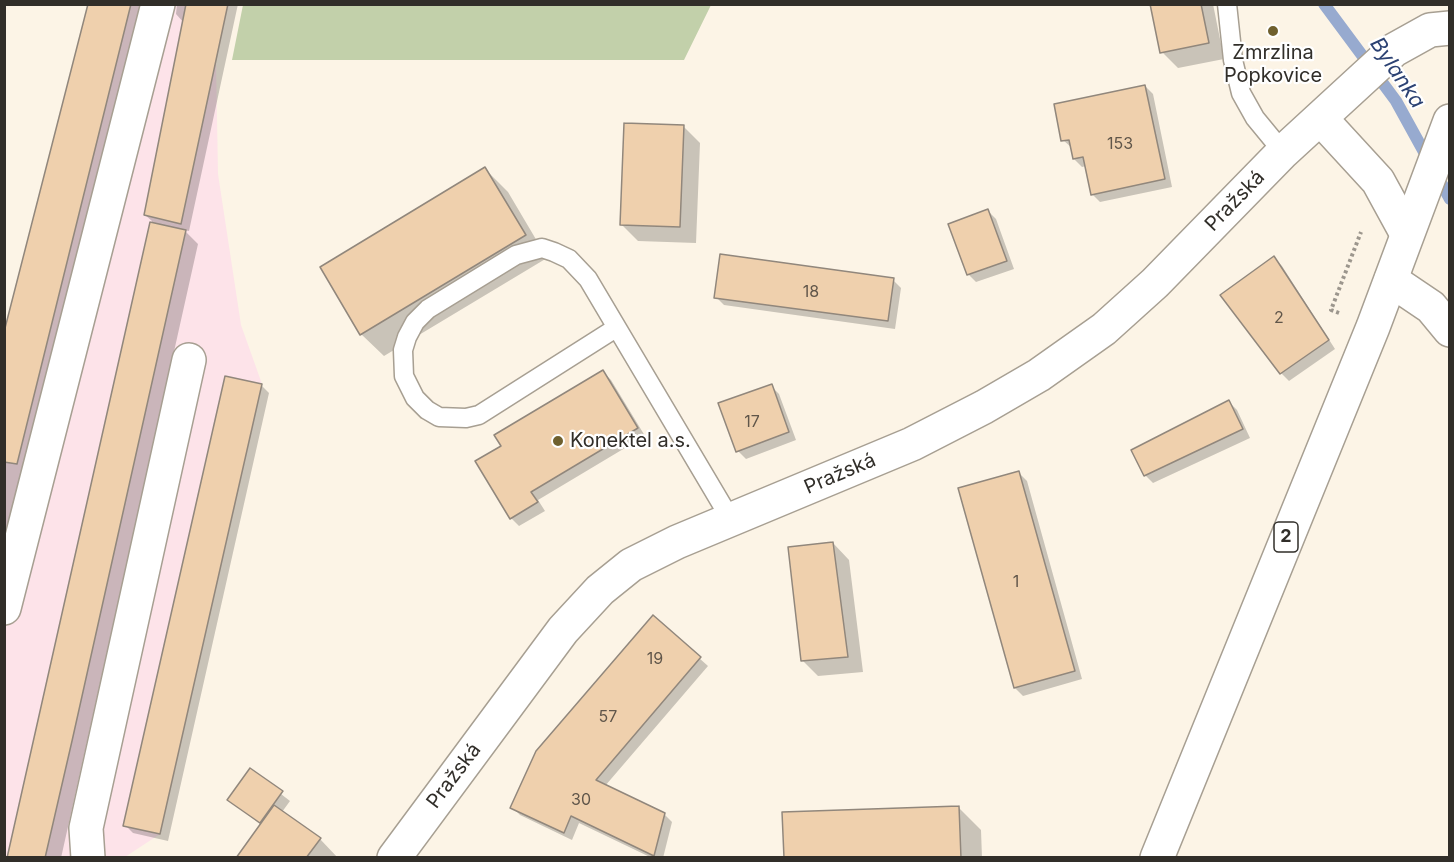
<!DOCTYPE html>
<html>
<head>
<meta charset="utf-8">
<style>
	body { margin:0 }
	#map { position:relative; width:1454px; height:862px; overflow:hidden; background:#fcf4e6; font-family:Inter,sans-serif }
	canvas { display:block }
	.frame { position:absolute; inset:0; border:6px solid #312e29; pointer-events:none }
</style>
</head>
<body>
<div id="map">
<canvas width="1454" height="862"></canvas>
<div class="frame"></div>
</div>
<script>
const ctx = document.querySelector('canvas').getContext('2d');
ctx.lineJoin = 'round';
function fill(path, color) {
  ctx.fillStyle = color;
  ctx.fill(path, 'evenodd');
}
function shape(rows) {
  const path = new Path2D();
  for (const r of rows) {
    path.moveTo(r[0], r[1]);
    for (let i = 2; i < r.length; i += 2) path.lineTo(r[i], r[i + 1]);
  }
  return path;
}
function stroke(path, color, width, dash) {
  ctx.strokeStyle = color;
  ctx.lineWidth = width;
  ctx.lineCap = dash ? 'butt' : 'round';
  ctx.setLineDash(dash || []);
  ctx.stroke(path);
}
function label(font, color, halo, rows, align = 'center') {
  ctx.font = font + ' Inter,sans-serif';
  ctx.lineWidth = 4.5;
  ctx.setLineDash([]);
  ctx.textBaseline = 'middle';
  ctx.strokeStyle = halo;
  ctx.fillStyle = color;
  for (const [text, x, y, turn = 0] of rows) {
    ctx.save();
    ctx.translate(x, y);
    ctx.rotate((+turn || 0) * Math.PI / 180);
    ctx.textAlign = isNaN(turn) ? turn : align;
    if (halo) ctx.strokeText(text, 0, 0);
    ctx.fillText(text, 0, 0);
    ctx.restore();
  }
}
fill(shape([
	[89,5,228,5,216,60,218,174,241,325,262,384,160,834,125,857,5,858,5,332]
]), '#fde3e9');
fill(shape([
	[243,5,243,4,711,5,684,60,232,60]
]), '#c2d0aa');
fill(shape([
	[90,4,150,4,146,14,139,12,4,548,4,337],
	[177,4,238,4,189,231,184,230,198,244,61,858,8,858,152,221,145,215,184,23,176,14],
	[1152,4,1213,4,1224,59,1178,68,1162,52],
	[1145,86,1153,94,1172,187,1100,202,1092,194,1086,166,1082,167,1074,159,1072,148,1063,140],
	[684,127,700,143,696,243,638,241,622,225],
	[485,169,508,192,547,258,384,356,361,334],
	[988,211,996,219,1014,269,976,282,968,274],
	[1274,258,1282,266,1335,349,1289,381,1281,373],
	[893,280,901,288,895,329,724,305,716,297],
	[603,372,611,380,645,436,538,500,545,511,519,526,511,518,503,447],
	[261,385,269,393,168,841,133,833,125,825],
	[771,386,779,394,796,440,746,459,738,451],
	[1229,402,1237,410,1250,438,1153,483,1145,475],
	[1019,473,1027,481,1082,679,1023,696,1015,688],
	[833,543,849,560,863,672,818,676,802,660],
	[653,617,708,666,605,786,664,814,672,822,663,858,652,858,579,823,572,840,520,815,512,807],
	[250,770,290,801,282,812,320,839,338,858,240,858,261,825,229,800],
	[959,808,981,830,982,858,785,858]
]), '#0003');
stroke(shape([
	[1324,4,1396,101,1450,199]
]), '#97aacf', 12);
const building = shape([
	[88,4,131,4,17,464,4,462,4,332,88,4],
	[186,4,228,4,181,224,144,215,186,4],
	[1150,4,1201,4,1209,43,1160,53,1150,4],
	[1145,85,1165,179,1091,195,1083,157,1073,159,1069,140,1061,141,1054,104,1145,85],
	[624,123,684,125,680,227,620,225,624,123],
	[485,167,526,235,360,335,320,267,485,167],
	[988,209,1007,261,967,275,948,224,988,209],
	[150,222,186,230,72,741,45,858,7,858,150,222],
	[720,254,894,278,888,321,714,298,720,254],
	[1274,256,1329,340,1280,374,1220,295,1274,256],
	[603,370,638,428,531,492,538,502,510,519,475,461,501,446,494,435,603,370],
	[225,376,262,384,160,834,123,826,225,376],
	[772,384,789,432,736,452,718,403,772,384],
	[1229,400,1243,429,1144,476,1131,450,1229,400],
	[1019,471,1075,671,1014,688,958,488,1019,471],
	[833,542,848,657,801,661,788,547,833,542],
	[653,615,701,657,596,780,665,813,654,856,571,816,564,833,510,808,536,751,653,615],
	[250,768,283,791,260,823,227,800,250,768],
	[274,805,321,838,306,858,236,858,274,805],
	[959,806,961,858,784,858,782,812,959,806]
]);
fill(building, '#efd0ad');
stroke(building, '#91877c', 1.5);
const lane = shape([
	[1227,4,1233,60,1241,93,1255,118,1283,152],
	[616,328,479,415,466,418,439,417,427,410,415,398,404,376,403,350,407,337,415,322,428,309,516,255,542,248,554,252,569,259,588,279,731,520]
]);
const street = shape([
	[1321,119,1378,181,1407,234],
	[1391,280,1431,307,1450,330],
	[4,608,158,4],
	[88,858,86,828,189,360],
	[394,858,563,630,600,590,631,565,677,542,912,444,984,407,1039,375,1104,329,1155,283,1283,152,1394,50,1430,30,1450,28]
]);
const primary = shape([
	[1157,858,1373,327,1450,121]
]);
stroke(lane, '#a79f92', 21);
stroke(street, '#a79f92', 36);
stroke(primary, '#a79f92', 36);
stroke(shape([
	[1339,313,1331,310,1361,232]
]), '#9c968d', 4, [3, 3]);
stroke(lane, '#fff', 18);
stroke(street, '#fff', 33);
stroke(primary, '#fff', 33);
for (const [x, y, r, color] of [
	[1273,31,6,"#6f602e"],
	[558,441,6,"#6f602e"]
]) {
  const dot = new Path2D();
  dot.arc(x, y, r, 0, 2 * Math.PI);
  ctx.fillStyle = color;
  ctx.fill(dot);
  stroke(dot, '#fff', 2);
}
label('16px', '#60564a', null, [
	["153",1120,144],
	["18",811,292],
	["2",1279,318],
	["17",752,422],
	["1",1016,582],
	["19",655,659],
	["57",608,717],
	["30",581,800]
]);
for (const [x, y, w] of [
	[1286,537,24]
]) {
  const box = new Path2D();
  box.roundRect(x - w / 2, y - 15, w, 30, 4.5);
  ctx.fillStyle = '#fff';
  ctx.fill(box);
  stroke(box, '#312e29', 1.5);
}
label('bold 18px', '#312e29', null, [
	["2",1286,537]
]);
label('20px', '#312e29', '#fff', [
	["Zmrzlina",1273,53],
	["Popkovice",1273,76],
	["Konektel a.s.",570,441,"left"]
]);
label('20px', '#312e29', '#fff', [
	["Pražská",1235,201,-46],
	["Pražská",840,474,-23],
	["Pražská",454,776,-53]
]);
label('italic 21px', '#2c4273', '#fff', [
	["Bylanka",1397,73,56]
]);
</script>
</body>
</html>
